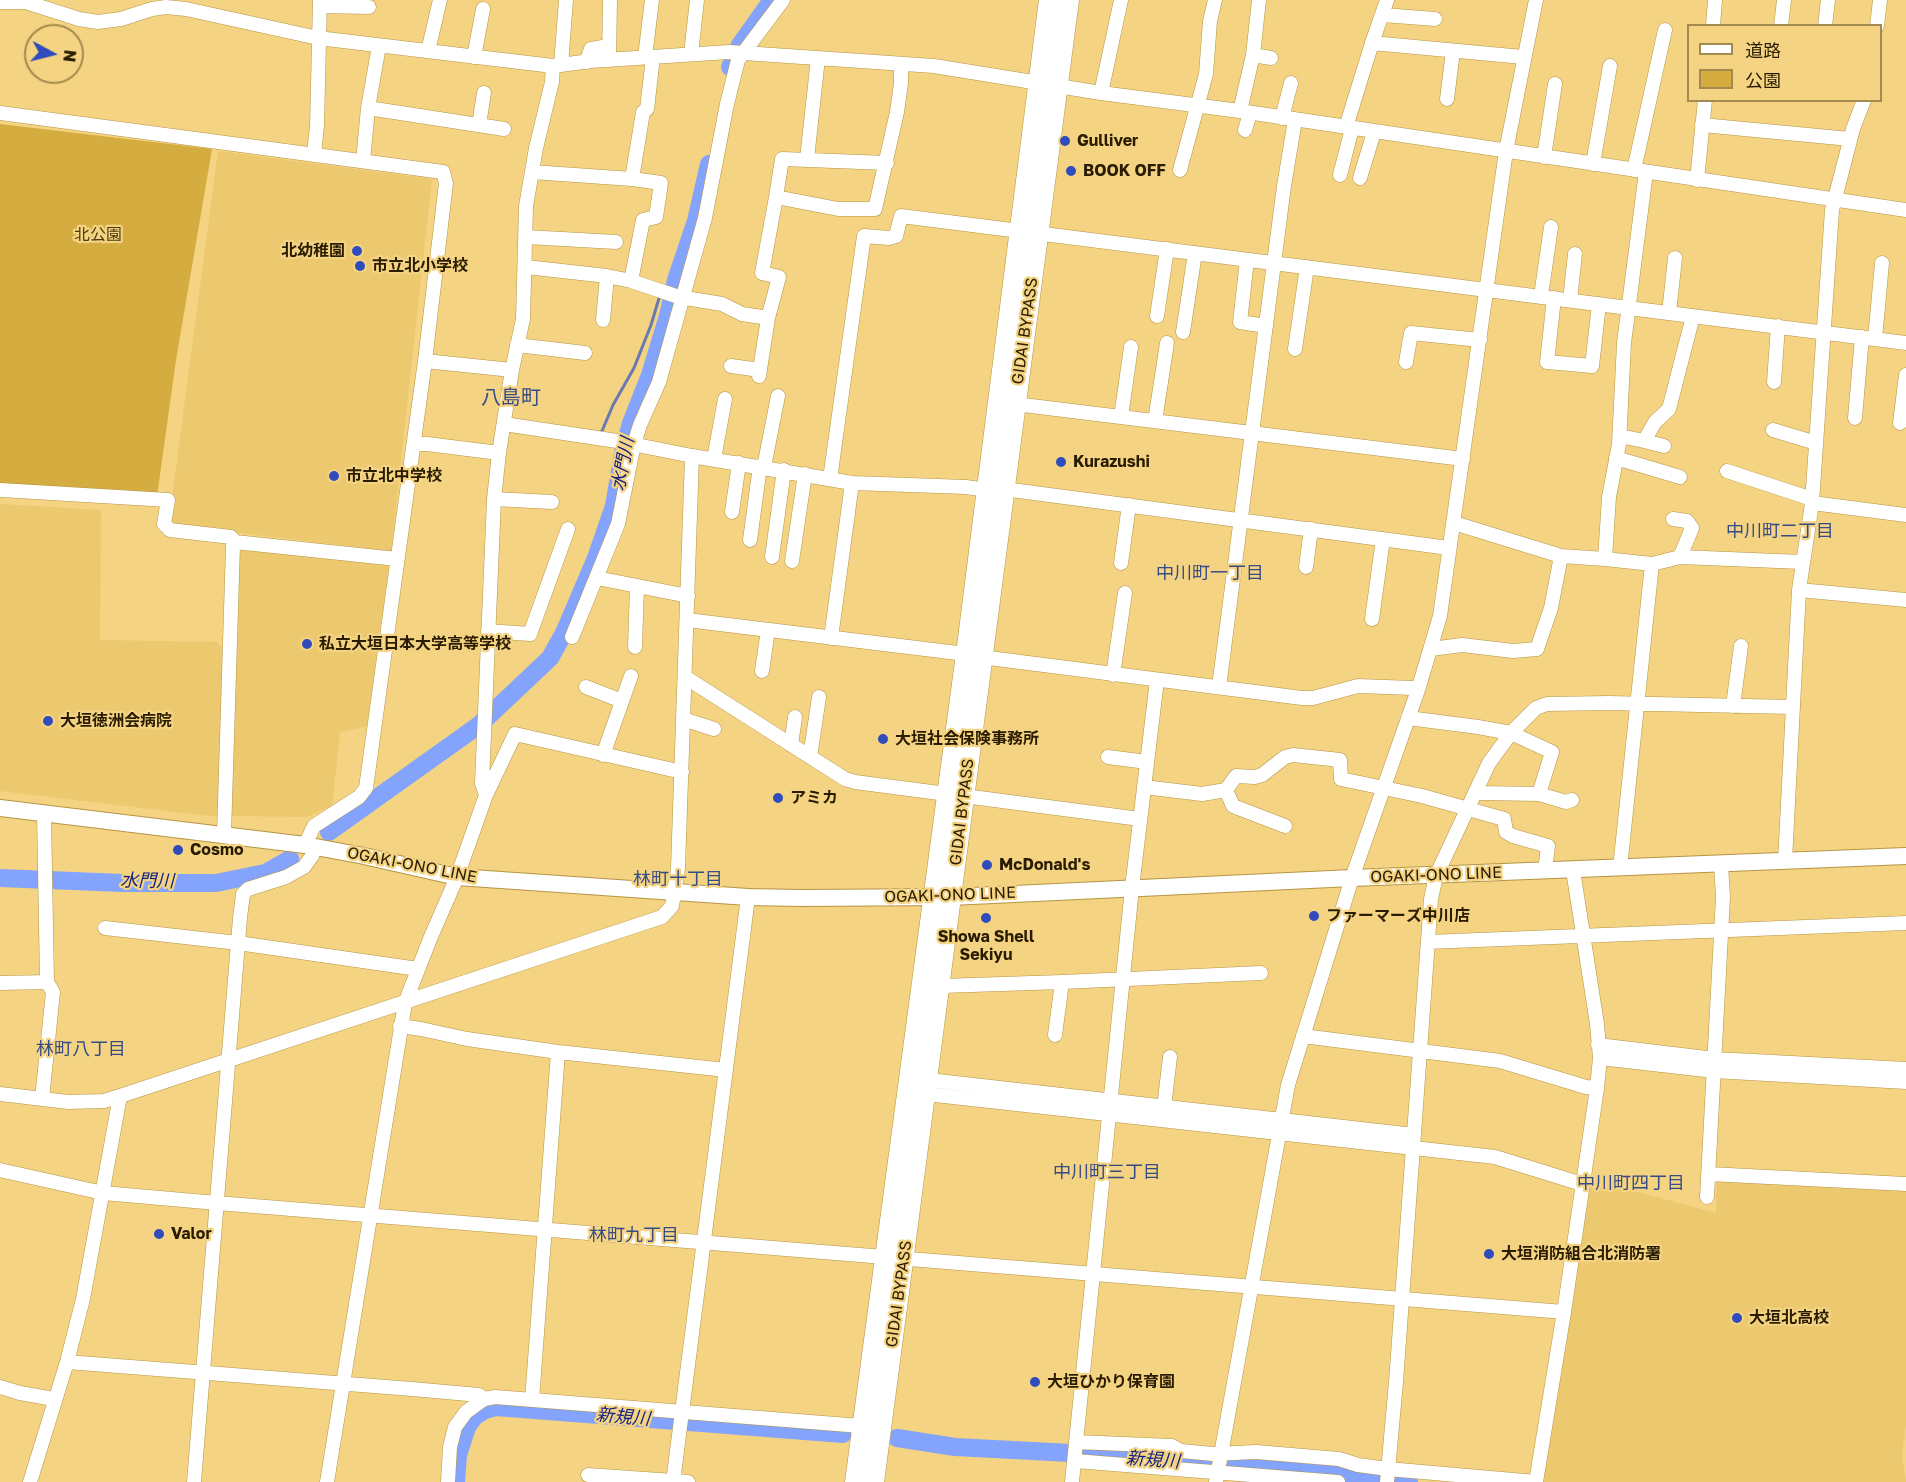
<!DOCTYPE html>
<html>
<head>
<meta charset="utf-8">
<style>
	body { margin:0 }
	#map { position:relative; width:1906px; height:1482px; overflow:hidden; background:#f4d382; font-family:"Golos Text","Noto Sans JP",sans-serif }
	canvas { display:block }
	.legend { position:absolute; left:1687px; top:24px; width:195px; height:78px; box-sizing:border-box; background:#f4d382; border:2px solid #a38a4e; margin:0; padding:8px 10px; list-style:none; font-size:18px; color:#291c00 }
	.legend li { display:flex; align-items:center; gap:12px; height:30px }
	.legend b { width:30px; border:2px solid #a38a4e }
	.north { position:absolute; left:24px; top:24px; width:60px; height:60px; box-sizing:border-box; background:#f4d382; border:2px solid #a38a4e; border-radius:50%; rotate:97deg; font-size:16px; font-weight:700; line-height:24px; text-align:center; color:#291c00 }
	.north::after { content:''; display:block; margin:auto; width:21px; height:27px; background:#2f4bbc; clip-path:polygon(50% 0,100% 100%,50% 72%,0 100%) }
</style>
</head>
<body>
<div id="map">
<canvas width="1906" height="1482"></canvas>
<ul class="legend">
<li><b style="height:8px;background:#fff"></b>道路</li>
<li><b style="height:16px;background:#d5ac40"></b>公園</li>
</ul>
<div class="north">N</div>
</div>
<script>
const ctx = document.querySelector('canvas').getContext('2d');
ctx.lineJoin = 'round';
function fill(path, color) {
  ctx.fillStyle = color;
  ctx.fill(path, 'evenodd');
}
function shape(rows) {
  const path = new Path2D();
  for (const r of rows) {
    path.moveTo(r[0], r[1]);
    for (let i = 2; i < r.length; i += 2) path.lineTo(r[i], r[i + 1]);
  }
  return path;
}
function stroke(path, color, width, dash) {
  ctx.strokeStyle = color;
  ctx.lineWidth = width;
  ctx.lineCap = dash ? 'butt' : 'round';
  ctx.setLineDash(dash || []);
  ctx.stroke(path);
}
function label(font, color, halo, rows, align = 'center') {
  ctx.font = font + ' "Golos Text","Noto Sans JP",sans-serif';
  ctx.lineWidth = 4.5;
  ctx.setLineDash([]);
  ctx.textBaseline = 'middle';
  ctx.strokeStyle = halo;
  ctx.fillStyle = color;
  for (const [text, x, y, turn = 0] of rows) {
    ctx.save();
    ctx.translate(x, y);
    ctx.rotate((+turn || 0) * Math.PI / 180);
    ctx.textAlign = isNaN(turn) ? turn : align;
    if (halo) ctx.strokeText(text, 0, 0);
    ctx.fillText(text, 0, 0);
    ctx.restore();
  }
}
fill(shape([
	[218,151,432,179,391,551,171,525,172,498],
	[0,504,101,510,100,640,217,642,224,651,218,817,0,791],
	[245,548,389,563,367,726,340,732,332,806,307,817,230,816,238,552],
	[1717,1177,1906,1189,1906,1423,1902,1455,1906,1482,1541,1482,1590,1179,1716,1213]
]), '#ecc86e');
fill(shape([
	[0,124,212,149,176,360,157,496,0,487]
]), '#d5ac40');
stroke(shape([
	[665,287,676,280],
	[598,433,602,431,613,405,634,368,651,325,660,295]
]), '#687ab0', 3);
stroke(shape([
	[730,67,740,45,772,0],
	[329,832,479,725,550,658,564,633,596,558,614,506,623,453,631,423,650,375,668,316,676,280,696,221,709,164],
	[0,878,122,883,216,883,265,873,290,859],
	[897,1438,955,1447,1148,1457,1333,1471,1383,1480,1409,1482],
	[456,1482,458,1455,467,1427,474,1417,485,1410,496,1407,843,1434]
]), '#83a3fc', 18);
const minor = shape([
	[0,2,26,2,79,19,98,22,121,19,152,9,166,7,186,9,318,38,553,66,590,61,729,52,934,66,1101,93,1240,111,1906,210],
	[320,6,369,7],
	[1383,15,1435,19],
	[1713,26,1715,0],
	[1781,26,1784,0],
	[1825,26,1828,0],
	[1877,26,1880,0],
	[1372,43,1523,57],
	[428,51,440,0],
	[691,54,697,0],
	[1253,55,1271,58],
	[474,57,483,9],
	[645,57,652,0],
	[609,60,610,0],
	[586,62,591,49,609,46],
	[561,65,566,0],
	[1101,93,1121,0],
	[1447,99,1453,51],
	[368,108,504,129],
	[1240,111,1253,55,1259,0],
	[0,113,443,172,446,183,425,361,366,788,359,797,314,826,305,845],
	[1282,118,1291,83],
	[479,125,484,93],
	[1702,125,1850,139],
	[1346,127,1372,43,1387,0],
	[1245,130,1250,113],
	[314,154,317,126,320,0],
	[1544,157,1555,84],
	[807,159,818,58],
	[363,161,368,108,379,46],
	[1593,164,1610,66],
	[1180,170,1206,74,1210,21,1215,0],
	[1634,170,1665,30],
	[532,172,632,179,643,112,647,109,653,57],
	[1340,175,1352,128],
	[1360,178,1374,132],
	[1697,180,1705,100],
	[776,197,782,159,887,163],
	[526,237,616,242],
	[1247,260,1240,322,1266,326],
	[526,267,607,276,631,281,679,297,722,304,742,314,768,318,779,277,762,273,776,197,838,209,875,209,897,112,901,83,901,64],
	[631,281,643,220,656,217,661,183,632,179],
	[1541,296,1551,227],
	[1554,298,1547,362,1592,366,1599,304],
	[1570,300,1575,254],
	[1669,313,1675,258],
	[1157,316,1167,249],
	[603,320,607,276],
	[1183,332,1195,253],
	[1875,339,1882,263],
	[517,345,585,353],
	[1295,349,1307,267],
	[425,361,512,370],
	[1406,362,1411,333,1480,340],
	[731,366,760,370],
	[759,376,768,318],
	[1774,382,1778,326],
	[1015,404,1463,459],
	[1121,417,1131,347],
	[1855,418,1862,337],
	[1155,421,1167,343],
	[1900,423,1906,375],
	[504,424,617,441,692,456,852,483,966,487,987,490],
	[1773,430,1816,443],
	[1620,436,1644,441,1655,422,1669,409,1693,316],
	[1644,441,1664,446],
	[414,444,427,444,499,453],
	[1616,458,1680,477],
	[714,459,725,399],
	[764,467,778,396],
	[1727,471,1812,499],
	[830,479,864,236,889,238,896,236,901,216,1906,343],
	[1004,489,1449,548],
	[0,490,168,500,164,524,170,530,231,537,235,542,397,559],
	[494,499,552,502],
	[1812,503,1906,515],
	[732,512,739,463],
	[1673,519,1687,521,1692,528,1680,557],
	[1454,523,1561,556,1605,559,1652,564,1680,557,1802,562],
	[750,540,760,466],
	[772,557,784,470],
	[1605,559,1609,497,1619,444,1624,343,1646,172],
	[792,561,805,474],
	[1121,563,1129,505],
	[1306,567,1311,529],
	[597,578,688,596],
	[1799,590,1906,600],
	[1372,619,1383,539],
	[687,620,966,654],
	[488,631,530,634,568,529],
	[572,637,618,524,634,444,640,425,659,382,705,218,727,104,738,60,783,0],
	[831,638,852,483],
	[635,647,637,586],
	[1431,649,1462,645,1513,651,1537,649,1551,608,1561,556],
	[981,657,1302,698,1313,698,1358,686,1413,688,1418,690],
	[762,671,768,630],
	[1113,675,1125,593],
	[685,677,845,779,855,782,947,794],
	[586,687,622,701],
	[1219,687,1284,186,1295,120],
	[1733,706,1741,646],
	[1408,718,1478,727,1511,733,1552,752,1539,794,1481,793,1476,791],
	[683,719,714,729],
	[791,745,795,717],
	[603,755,631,676],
	[810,757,819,697],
	[1108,757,1147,762],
	[1144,787,1202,794,1226,790,1236,776,1255,777,1262,775,1285,757,1293,755,1340,760,1341,779,1422,796,1504,819,1506,832,1513,836,1548,846,1545,871],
	[1226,790,1233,806,1285,826],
	[1539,794,1566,802,1572,800],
	[486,795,515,734,682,772],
	[964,796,1140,819],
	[224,834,233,546,235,542],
	[1785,861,1799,590,1812,503,1832,210,1853,129,1864,100],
	[1620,868,1652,564],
	[105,928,238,943,418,969],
	[1428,942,1906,923],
	[0,983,47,982],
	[941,986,1062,982,1261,973],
	[400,1026,421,1029,467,1039,558,1052,726,1070],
	[1055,1035,1062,982],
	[1303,1036,1500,1061,1586,1087,1597,1088],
	[1598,1045,1715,1059,1906,1069],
	[1600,1058,1714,1071,1906,1082],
	[929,1080,1414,1135],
	[0,1094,68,1102,104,1101,120,1096,662,917,672,906,678,868,692,456],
	[926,1094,1495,1157,1582,1184],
	[42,1099,53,992,47,982,44,813],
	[1164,1107,1170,1057],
	[0,1170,103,1193,217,1203,1564,1312],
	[1709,1174,1906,1184],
	[1707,1197,1723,897,1721,864],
	[67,1362,412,1389,479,1395,484,1399],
	[0,1387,20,1393,54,1399],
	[532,1400,558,1052],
	[1076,1442,1172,1446,1181,1451,1213,1454,1256,1452,1339,1459,1358,1465,1388,1469,1536,1482],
	[1075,1461,1338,1482],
	[588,1475,688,1482],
	[30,1482,67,1362,83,1299,120,1096],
	[194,1482,240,918,243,894,248,889,286,877,304,867,312,856,314,848],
	[327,1482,405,1003,430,939,457,877,486,795,482,783,494,499,499,453,512,370,523,319,526,206,536,148,552,82,553,66],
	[448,1482,450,1447,455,1427,466,1412,484,1399,495,1397,861,1426],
	[673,1482,748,897],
	[1072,1482,1132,888,1157,680],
	[1216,1482,1288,1085,1352,878,1418,690,1440,616,1506,151,1536,0],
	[1387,1482,1396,1382,1431,899,1436,876,1489,763,1511,733,1536,708,1547,704,1608,703,1792,707],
	[1536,1482,1564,1312,1597,1088,1600,1058,1597,1024,1573,870]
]);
const major = shape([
	[0,808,305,845,364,856,457,877,748,897,800,898,951,897,1352,878,1906,856]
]);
const highway = shape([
	[855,1482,966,654,1049,0],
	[874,1482,1069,0]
]);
stroke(minor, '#b59545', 15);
stroke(major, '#b59545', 18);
stroke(highway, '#b59545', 21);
stroke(minor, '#fff', 14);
stroke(major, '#fff', 16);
stroke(highway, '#fff', 20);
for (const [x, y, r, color] of [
	[1065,141,6,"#2f4bbc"],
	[1071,171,6,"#2f4bbc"],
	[357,251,6,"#2f4bbc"],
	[360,266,6,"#2f4bbc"],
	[1061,462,6,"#2f4bbc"],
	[334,476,6,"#2f4bbc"],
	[307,644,6,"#2f4bbc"],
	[48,721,6,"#2f4bbc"],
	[883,739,6,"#2f4bbc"],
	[778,798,6,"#2f4bbc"],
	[178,850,6,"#2f4bbc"],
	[987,865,6,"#2f4bbc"],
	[1314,916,6,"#2f4bbc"],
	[986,918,6,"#2f4bbc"],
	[159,1234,6,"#2f4bbc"],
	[1489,1254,6,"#2f4bbc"],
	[1737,1318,6,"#2f4bbc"],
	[1035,1382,6,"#2f4bbc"]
]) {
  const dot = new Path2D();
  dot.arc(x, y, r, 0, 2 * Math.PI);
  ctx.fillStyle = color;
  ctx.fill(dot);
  stroke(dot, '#f4d382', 2);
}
label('bold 16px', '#291c00', '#f4d382', [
	["Gulliver",1077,141],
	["BOOK OFF",1083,171],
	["北幼稚園",345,251,"right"],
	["市立北小学校",372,266],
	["Kurazushi",1073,462],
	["市立北中学校",346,476],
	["私立大垣日本大学高等学校",319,644],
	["大垣徳洲会病院",60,721],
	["大垣社会保険事務所",895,739],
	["アミカ",790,798],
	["Cosmo",190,850],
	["McDonald's",999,865],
	["ファーマーズ中川店",1326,916],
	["Showa Shell",986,937,"center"],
	["Sekiyu",986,955,"center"],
	["Valor",171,1234],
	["大垣消防組合北消防署",1501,1254],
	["大垣北高校",1749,1318],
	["大垣ひかり保育園",1047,1382]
], 'left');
label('16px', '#4b3a0a', '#f4d382', [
	["北公園",98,235]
]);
label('16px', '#291c00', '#f4d382', [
	["GIDAI BYPASS",1025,331,-82],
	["GIDAI BYPASS",962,812,-83],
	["OGAKI-ONO LINE",412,865,11],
	["OGAKI-ONO LINE",1436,875,-2],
	["OGAKI-ONO LINE",950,895,-2],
	["GIDAI BYPASS",899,1294,-82]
]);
label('italic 18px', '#111f83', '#f4d382', [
	["水門川",623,464,-79],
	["水門川",147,881,1],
	["新規川",623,1417,5],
	["新規川",1153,1460,4]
]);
label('18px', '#374c86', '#f4d382', [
	["中川町二丁目",1780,531],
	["中川町一丁目",1210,573],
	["林町十丁目",678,879],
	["林町八丁目",81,1049],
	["中川町三丁目",1107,1172],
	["中川町四丁目",1631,1183],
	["林町九丁目",634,1235]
]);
label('20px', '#374c86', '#f4d382', [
	["八島町",511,398]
]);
</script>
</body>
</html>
